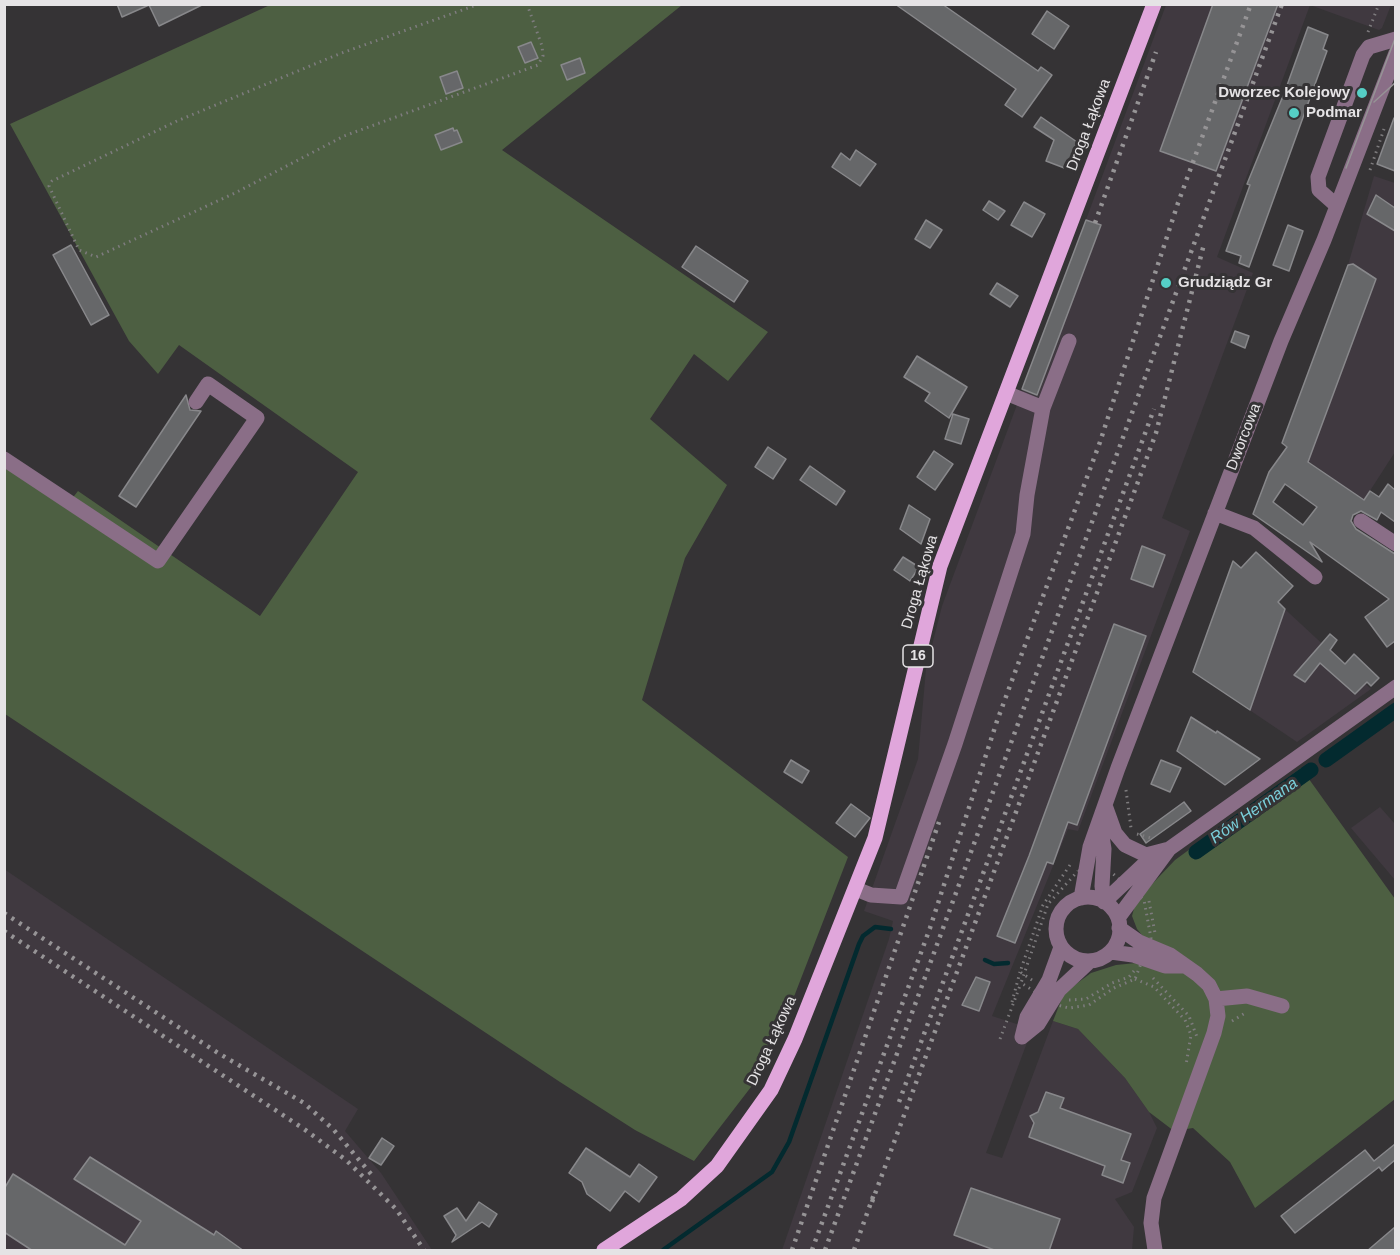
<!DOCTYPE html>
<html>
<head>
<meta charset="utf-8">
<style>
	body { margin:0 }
	#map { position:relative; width:1400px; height:1255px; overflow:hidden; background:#353335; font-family:Arial,sans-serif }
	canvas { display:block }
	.frame { position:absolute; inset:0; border:6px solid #e5e3e5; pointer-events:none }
</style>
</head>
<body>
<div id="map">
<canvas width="1400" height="1255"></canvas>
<div class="frame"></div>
</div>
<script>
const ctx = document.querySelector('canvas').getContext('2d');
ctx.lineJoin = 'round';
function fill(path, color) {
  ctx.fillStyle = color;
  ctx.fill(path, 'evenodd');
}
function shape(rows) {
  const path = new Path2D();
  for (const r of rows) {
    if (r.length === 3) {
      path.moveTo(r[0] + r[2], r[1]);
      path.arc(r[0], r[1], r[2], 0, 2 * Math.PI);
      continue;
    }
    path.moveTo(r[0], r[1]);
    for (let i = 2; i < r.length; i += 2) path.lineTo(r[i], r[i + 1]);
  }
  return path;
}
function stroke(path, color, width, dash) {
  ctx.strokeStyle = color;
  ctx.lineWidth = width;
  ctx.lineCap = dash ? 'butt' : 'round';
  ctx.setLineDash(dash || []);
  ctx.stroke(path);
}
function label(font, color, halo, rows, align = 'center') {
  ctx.font = font + ' Arial,sans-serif';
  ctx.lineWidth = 6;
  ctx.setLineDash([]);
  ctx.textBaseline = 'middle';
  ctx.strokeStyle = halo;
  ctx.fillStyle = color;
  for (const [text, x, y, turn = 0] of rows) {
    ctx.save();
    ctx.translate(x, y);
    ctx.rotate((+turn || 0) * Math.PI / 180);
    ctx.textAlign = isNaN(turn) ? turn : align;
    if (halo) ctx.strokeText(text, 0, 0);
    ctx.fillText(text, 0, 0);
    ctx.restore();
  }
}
fill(shape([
	[1166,5,1391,5,1382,28,1379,30,1310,5,1217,257,1253,273,1162,518,1190,531,1078,831,1068,829,992,1016,1032,1029,986,1153,1002,1158,1053,1021,1078,1029,1125,1078,1149,1112,1157,1128,1132,1192,1115,1199,1134,1227,1132,1250,782,1250,889,939,893,921,864,911,918,759,926,669,942,606],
	[1374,176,1395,183,1395,452,1364,500,1282,443,1348,265],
	[1233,561,1371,689,1297,742,1193,672],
	[1380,807,1395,824,1395,880,1351,828],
	[4,869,358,1109,345,1131,381,1173,432,1250,5,1250]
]), '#403940');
fill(shape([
	[270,5,682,5,502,150,768,332,728,381,694,354,650,419,727,485,685,558,642,700,848,857,778,1038,751,1087,694,1161,635,1130,560,1082,5,714,4,467,67,505,78,491,260,616,358,472,179,345,158,374,129,341,10,124],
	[1301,768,1395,899,1395,1099,1255,1208,1230,1162,1193,1128,1174,1131,1149,1112,1125,1078,1078,1029,1053,1021,1064,993,1091,973,1116,965,1136,963,1146,940,1137,929,1132,916,1136,901,1175,860]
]), '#4d5f42');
stroke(shape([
	[985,960,994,964,1008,963],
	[663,1250,772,1172,789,1142,859,944,863,936,875,927,891,929]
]), '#032a2f', 4.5);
stroke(shape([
	[1326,760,1396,710],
	[1196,852,1311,770]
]), '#032a2f', 15);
const building = shape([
	[117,4,204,4,159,26,149,5,122,17,117,4],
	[895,4,942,4,1038,71,1041,67,1052,75,1022,117,1005,105,1016,89,895,4],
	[1213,4,1278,4,1216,171,1160,151,1213,4],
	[1047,11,1069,26,1054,49,1032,34,1047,11],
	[1308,27,1328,35,1323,49,1327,51,1249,267,1239,263,1241,256,1226,251,1250,185,1247,184,1285,91,1308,27],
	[531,42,538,58,525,63,518,47,531,42],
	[580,58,585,73,567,80,561,65,580,58],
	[457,71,463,88,446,94,440,77,457,71],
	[1041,117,1077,142,1067,169,1046,161,1054,140,1034,127,1041,117],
	[1394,118,1395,118,1395,171,1377,164,1394,118],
	[453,128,454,131,457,130,462,142,441,150,435,135,453,128],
	[856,150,876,164,860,186,832,167,841,153,850,160,856,150],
	[1376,195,1395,208,1395,231,1367,214,1376,195],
	[989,201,1005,211,998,220,983,210,989,201],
	[1024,202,1045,214,1032,237,1011,225,1024,202],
	[926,220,942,230,930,248,915,239,926,220],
	[1086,220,1101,225,1037,395,1022,389,1086,220],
	[1288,225,1303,231,1289,271,1273,265,1288,225],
	[71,245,109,315,91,325,53,255,71,245],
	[696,246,748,281,734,302,682,267,696,246],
	[1353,264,1376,279,1308,462,1364,500,1370,491,1379,497,1388,484,1395,490,1395,522,1381,512,1377,520,1361,511,1353,515,1351,521,1356,529,1395,554,1395,641,1387,647,1365,617,1389,599,1310,542,1322,562,1253,514,1269,472,1287,447,1282,443,1348,265,1353,264],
	[1285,484,1317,507,1303,525,1273,502,1285,484],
	[997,283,1018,296,1010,307,990,294,997,283],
	[1235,331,1249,336,1245,348,1231,342,1235,331],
	[917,356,967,387,949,418,925,401,930,393,904,377,917,356],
	[186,395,190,410,201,411,136,507,119,496,186,395],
	[953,414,969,419,961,444,945,439,953,414],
	[768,447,786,459,773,479,755,467,768,447],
	[934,451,953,464,935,490,917,477,934,451],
	[810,466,845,491,836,505,800,480,810,466],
	[909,505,930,519,921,544,900,529,909,505],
	[1142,546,1165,555,1153,587,1131,579,1142,546],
	[1256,552,1293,586,1278,602,1285,609,1250,710,1193,672,1233,561,1241,568,1256,552],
	[903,557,919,567,910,581,894,570,903,557],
	[1114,624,1146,636,1077,825,1068,822,1053,864,1047,862,1015,943,997,936,1029,856,1114,624],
	[1330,634,1337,640,1330,650,1345,664,1354,654,1379,678,1371,686,1367,682,1355,694,1320,663,1305,682,1294,675,1330,634],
	[1191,717,1216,733,1217,731,1260,759,1225,785,1177,751,1191,717],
	[791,760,809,771,802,783,784,772,791,760],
	[1161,760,1181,768,1170,792,1151,784,1161,760],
	[1184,802,1191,811,1146,843,1140,834,1184,802],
	[851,804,870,818,855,837,836,823,851,804],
	[976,977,990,982,979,1011,962,1005,976,977],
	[1046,1092,1064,1098,1060,1108,1131,1134,1121,1160,1130,1163,1123,1183,1102,1175,1105,1166,1029,1137,1034,1123,1030,1116,1038,1112,1046,1092],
	[382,1138,394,1146,381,1165,369,1158,382,1138],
	[1395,1144,1395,1160,1382,1171,1379,1167,1295,1233,1281,1216,1365,1150,1374,1161,1395,1144],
	[586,1148,630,1177,639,1164,657,1177,639,1202,625,1191,610,1211,587,1194,582,1182,569,1173,586,1148],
	[90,1157,214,1235,216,1231,244,1251,33,1251,4,1232,4,1189,13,1174,125,1245,141,1221,74,1179,90,1157],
	[971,1188,1060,1219,1049,1251,997,1251,954,1235,971,1188],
	[479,1202,497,1214,489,1227,482,1222,452,1242,456,1235,444,1216,457,1208,466,1221,479,1202],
	[1395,1227,1395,1251,1367,1251,1395,1227]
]);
fill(building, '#666769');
stroke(building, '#88888b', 1.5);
stroke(shape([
	[479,4,339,54,177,121,52,181,49,186,79,250,96,257,235,193,344,136,538,65,543,56,542,46,527,4],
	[1368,32,1379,4],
	[1370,170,1384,129],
	[1126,790,1131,828],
	[1137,834,1151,838],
	[1078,871,1112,873,1144,900,1151,938,1135,979,1114,988,1089,1005,1069,1008,1057,1005,1021,983,1048,904,1078,871],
	[1149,901,1155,933],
	[1153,978,1189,1016,1197,1037],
	[1135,979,1154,987,1185,1020,1191,1035,1186,1065],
	[1032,980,1020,972,1043,905,1072,862],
	[1069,1000,1086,999,1112,983,1129,977,1134,971],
	[1012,1002,1020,972],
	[1232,1021,1247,1012],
	[1000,1039,1021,983]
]), '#7e7c7e', 3, [1.5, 4.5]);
stroke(shape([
	[1337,206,1319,190,1318,177,1363,55,1369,47,1396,39],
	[1006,393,1043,408,1069,341],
	[4,459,158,561,257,418,208,384,196,402],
	[1215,513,1254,528,1315,577],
	[1361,521,1396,544],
	[1106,808,1115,833,1125,845,1146,855,1169,849],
	[1100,823,1104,849,1102,886,1104,902],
	[856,889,871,895,901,897,955,744,1023,534,1027,495,1043,408],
	[1088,929,32],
	[1081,898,1090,847,1118,768,1281,341,1324,240,1396,53],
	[1104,902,1155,854],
	[1118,918,1169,849,1396,687],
	[1119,928,1139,942,1170,955,1197,974,1209,985,1216,999,1218,1016,1214,1033,1154,1198,1151,1223,1155,1250],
	[1111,952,1133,955,1165,966,1184,966],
	[1216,999,1247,996,1282,1006],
	[1022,1037,1038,1024,1059,990,1090,961],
	[1022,1037,1027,1017,1049,980,1061,947]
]), '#8a6e87', 15);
stroke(shape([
	[604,1250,681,1199,717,1166,771,1090,795,1039,875,838,940,566,1154,4]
]), '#e0a6db', 15);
stroke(shape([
	[1374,102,1396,82],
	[1346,168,1396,36]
]), '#969496', 1.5);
stroke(shape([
	[1095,223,1156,52],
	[4,913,218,1053,304,1103,333,1129,371,1174],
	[4,931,304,1129,346,1160,396,1209,424,1250],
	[899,1102,1154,409],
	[872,1202,1156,433,1204,244],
	[792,1250,939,822],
	[812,1250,930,928,997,721,1100,442,1178,203,1251,4],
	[825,1250,1282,4],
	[854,1250,874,1194]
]), '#969496', 4.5, [3, 6]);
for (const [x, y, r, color] of [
	[1362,93,6,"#55cec5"],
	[1294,113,6,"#55cec5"],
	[1166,283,6,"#55cec5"]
]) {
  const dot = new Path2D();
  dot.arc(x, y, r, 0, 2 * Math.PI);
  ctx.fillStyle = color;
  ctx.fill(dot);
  stroke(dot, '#353335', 2);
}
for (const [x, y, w] of [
	[918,656,30]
]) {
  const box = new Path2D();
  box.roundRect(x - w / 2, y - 11, w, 22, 4.5);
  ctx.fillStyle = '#353335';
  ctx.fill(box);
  stroke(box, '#e5e3e5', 1.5);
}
label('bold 14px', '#e5e3e5', null, [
	["16",918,656]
]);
label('bold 15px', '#e5e3e5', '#353335', [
	["Dworzec Kolejowy",1350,93,"right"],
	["Podmar",1306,113],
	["Grudziądz Gr",1178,283]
], 'left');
label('15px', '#e5e3e5', '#353335', [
	["Droga Łąkowa",1089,125,-69],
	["Dworcowa",1244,437,-69],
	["Droga Łąkowa",920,582,-74],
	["Droga Łąkowa",772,1041,-65]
]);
label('italic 16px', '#7acfda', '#353335', [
	["Rów Hermana",1254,811,-35]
]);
</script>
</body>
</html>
